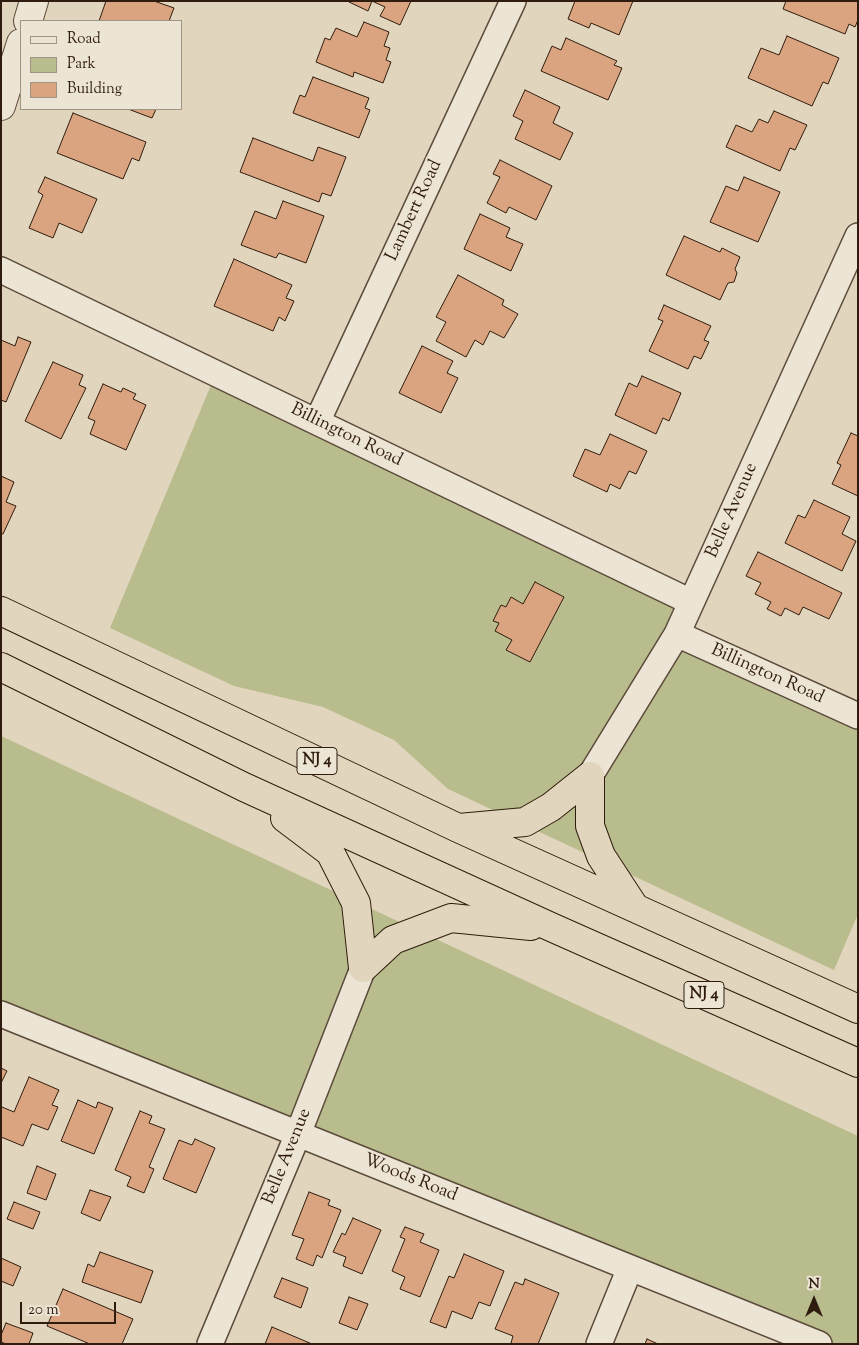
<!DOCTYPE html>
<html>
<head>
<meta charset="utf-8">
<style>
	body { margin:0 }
	#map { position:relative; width:859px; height:1345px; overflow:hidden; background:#e1d6bd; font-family:"Sorts Mill Goudy",serif }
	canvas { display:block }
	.frame { position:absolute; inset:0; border:2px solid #2f1c0e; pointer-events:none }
	.legend { position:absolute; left:20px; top:20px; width:162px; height:90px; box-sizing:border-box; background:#ece4d4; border:1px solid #a09485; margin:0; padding:6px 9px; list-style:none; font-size:15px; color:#2f1c0e }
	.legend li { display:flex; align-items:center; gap:10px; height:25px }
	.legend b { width:25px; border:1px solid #a09485 }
	.north { position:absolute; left:789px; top:1275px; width:50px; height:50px; -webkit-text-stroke:4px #ece4d4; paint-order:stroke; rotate:0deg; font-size:14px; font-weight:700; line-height:20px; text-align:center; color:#2f1c0e }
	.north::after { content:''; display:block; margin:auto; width:18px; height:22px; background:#2f1c0e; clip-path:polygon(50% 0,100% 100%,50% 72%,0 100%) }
	.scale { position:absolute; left:20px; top:1302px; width:96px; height:22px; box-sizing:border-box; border:2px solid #2f1c0e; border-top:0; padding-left:6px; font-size:15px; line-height:18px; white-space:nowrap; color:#2f1c0e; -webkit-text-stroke:4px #ece4d4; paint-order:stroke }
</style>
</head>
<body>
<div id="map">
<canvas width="859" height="1345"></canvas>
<div class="frame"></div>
<ul class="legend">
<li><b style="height:6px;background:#ece4d4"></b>Road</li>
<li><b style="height:14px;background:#b9bc8d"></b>Park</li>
<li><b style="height:14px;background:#d9a47f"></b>Building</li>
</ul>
<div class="north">N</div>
<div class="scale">20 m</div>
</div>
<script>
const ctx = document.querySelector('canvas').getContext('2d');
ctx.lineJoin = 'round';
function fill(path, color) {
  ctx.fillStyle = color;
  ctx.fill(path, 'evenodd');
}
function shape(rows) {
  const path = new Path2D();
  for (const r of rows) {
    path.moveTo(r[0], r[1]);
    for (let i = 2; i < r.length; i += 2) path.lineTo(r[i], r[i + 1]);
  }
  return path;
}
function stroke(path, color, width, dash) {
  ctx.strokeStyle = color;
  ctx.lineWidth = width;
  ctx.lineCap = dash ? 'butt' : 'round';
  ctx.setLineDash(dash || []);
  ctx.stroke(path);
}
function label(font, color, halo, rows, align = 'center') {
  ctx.font = font + ' "Sorts Mill Goudy",serif';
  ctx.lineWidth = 4;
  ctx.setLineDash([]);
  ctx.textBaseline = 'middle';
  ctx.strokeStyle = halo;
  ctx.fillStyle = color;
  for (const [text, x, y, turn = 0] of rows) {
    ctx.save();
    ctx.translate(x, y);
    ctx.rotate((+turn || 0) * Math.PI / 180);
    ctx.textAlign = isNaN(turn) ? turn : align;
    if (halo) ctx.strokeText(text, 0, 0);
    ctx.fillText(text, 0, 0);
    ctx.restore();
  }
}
fill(shape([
	[216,373,691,602,677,633,858,716,858,914,834,970,448,789,394,740,323,707,234,686,110,628],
	[1,736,858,1136,858,1344,819,1344,1,1014]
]), '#b9bc8d');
const building = shape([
	[106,1,154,1,174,8,169,21,99,21,106,1],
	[347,1,372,1,368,11,347,1],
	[372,1,411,1,400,25,380,16,385,7,372,1],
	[575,1,633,1,619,35,591,23,589,28,568,19,575,1],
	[786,1,858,1,858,20,855,27,849,24,845,34,783,9,786,1],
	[364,22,389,32,384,46,390,48,386,60,391,62,383,83,354,72,353,77,316,62,325,38,330,40,336,28,357,37,364,22],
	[787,36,839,58,828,84,823,82,812,106,748,78,761,48,779,55,787,36],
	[566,38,617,61,614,65,622,68,608,100,541,71,552,46,561,50,566,38],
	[313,77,369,98,365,108,370,110,359,138,293,113,300,95,305,97,313,77],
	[525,90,560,107,553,123,573,133,560,160,515,139,523,121,513,116,525,90],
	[128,109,156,109,152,118,128,109],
	[774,111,807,125,795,150,790,148,780,171,726,147,736,125,752,132,759,119,768,123,774,111],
	[73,113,146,142,139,161,132,158,123,179,57,153,73,113],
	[253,138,313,161,318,147,346,157,331,196,322,193,319,202,240,172,253,138],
	[500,160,552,186,536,220,509,207,506,213,487,203,500,177,493,174,500,160],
	[45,177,97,199,82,233,59,223,53,238,29,228,43,195,38,192,45,177],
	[744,177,780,192,758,242,710,222,726,186,738,191,744,177],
	[283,201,324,216,306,263,279,253,276,258,241,245,255,211,276,219,283,201],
	[480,214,510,228,506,237,523,244,511,271,464,249,480,214],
	[684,236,720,252,722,248,740,257,735,269,737,273,734,282,728,283,720,300,666,275,684,236],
	[234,259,292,285,286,298,294,301,285,321,279,317,273,331,214,306,234,259],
	[458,275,504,300,502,305,518,314,504,338,490,331,483,345,475,340,466,357,436,341,446,322,436,317,458,275],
	[664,305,711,326,704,340,709,342,701,359,694,356,688,369,649,351,663,321,658,319,664,305],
	[18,337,31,342,6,402,1,400,1,340,15,346,18,337],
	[422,346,453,361,447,373,458,378,441,413,399,393,422,346],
	[53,362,83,375,79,385,86,388,61,439,25,421,53,362],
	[642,376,681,393,669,421,663,418,656,434,615,415,629,383,637,387,642,376],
	[103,384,121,392,123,388,136,394,133,399,146,405,126,450,90,434,95,421,88,418,103,384],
	[851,433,858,436,858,496,832,484,841,465,837,463,851,433],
	[610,434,647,451,636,474,629,471,620,489,610,484,607,492,573,476,585,449,600,455,610,434],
	[1,476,14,482,6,502,16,506,3,534,1,534,1,476],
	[814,500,850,517,842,534,856,541,842,571,785,543,798,515,805,518,814,500],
	[758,552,842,593,829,619,803,607,799,615,785,608,781,616,767,609,771,602,755,594,761,583,746,576,758,552],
	[535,582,564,597,530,662,506,650,512,640,495,631,499,623,493,621,501,605,506,607,511,597,523,604,535,582],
	[1,1068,7,1071,1,1083,1,1068],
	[29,1077,59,1090,52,1105,58,1107,48,1130,32,1124,23,1146,1,1137,1,1108,2,1107,14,1112,29,1077],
	[78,1100,96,1108,98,1102,113,1108,94,1154,61,1141,78,1100],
	[140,1111,152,1116,149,1123,165,1129,149,1167,154,1169,144,1193,127,1186,131,1177,115,1170,140,1111],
	[195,1139,215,1148,196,1193,163,1179,179,1140,192,1145,195,1139],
	[37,1166,56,1174,46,1200,27,1193,37,1166],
	[90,1190,111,1197,100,1221,81,1213,90,1190],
	[309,1192,330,1200,328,1205,341,1210,322,1258,317,1255,313,1266,296,1259,304,1239,292,1235,309,1192],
	[14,1202,40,1212,33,1229,7,1219,14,1202],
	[353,1218,381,1230,362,1274,343,1266,346,1257,333,1252,342,1233,345,1235,353,1218],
	[405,1227,424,1234,420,1242,439,1250,420,1297,400,1289,405,1277,392,1271,405,1239,400,1237,405,1227],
	[100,1252,153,1271,141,1303,82,1282,88,1264,94,1267,100,1252],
	[464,1254,504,1271,490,1306,479,1302,472,1319,452,1311,446,1328,430,1322,449,1276,454,1278,464,1254],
	[1,1258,21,1267,13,1286,1,1281,1,1258],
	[282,1278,308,1288,301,1308,274,1297,282,1278],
	[525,1279,559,1293,538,1344,514,1344,511,1343,513,1336,495,1329,515,1282,523,1285,525,1279],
	[63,1289,133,1319,122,1344,90,1344,47,1326,63,1289],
	[349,1297,368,1304,357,1330,339,1323,349,1297],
	[6,1323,33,1333,29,1344,6,1344,1,1342,1,1335,6,1323],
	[272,1327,312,1344,265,1344,272,1327],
	[647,1339,658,1344,645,1344,647,1339]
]);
fill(building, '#d9a47f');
stroke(building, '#2f1c0e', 1);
const minor = shape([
	[1,270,691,602],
	[317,422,513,1],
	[677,634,858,716],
	[590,776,677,634,858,236],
	[1,1014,819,1344],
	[210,1344,298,1134,363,968],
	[599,1344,630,1268]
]);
const tertiary = shape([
	[28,21,34,1],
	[1,106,21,43]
]);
const trunk = shape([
	[1,611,458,828,858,1009],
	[1,667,244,787,551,927,858,1063],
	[590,776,590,826,601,856,635,908],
	[285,818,330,852,356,903,363,968],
	[459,828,525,822,551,807,590,776],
	[363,968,393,940,451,918,531,926]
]);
stroke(minor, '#5c4a3a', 28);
stroke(tertiary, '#5c4a3a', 30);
stroke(trunk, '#2f1c0e', 30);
stroke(minor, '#ece4d4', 25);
stroke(tertiary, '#ece4d4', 28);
stroke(trunk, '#e1d6bd', 28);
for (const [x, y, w] of [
	[317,761,40],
	[704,995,40]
]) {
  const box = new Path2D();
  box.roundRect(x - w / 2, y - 13.5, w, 27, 4);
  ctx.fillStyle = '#ece4d4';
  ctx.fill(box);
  stroke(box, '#2f1c0e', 1);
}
label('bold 16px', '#2f1c0e', null, [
	["NJ 4",317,761],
	["NJ 4",704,995]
]);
label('18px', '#2f1c0e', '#ece4d4', [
	["Lambert Road",415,211,-65],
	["Billington Road",346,436,26],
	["Belle Avenue",733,511,-66],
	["Billington Road",767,675,24],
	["Belle Avenue",288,1157,-68],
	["Woods Road",410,1179,22]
]);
</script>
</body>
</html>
